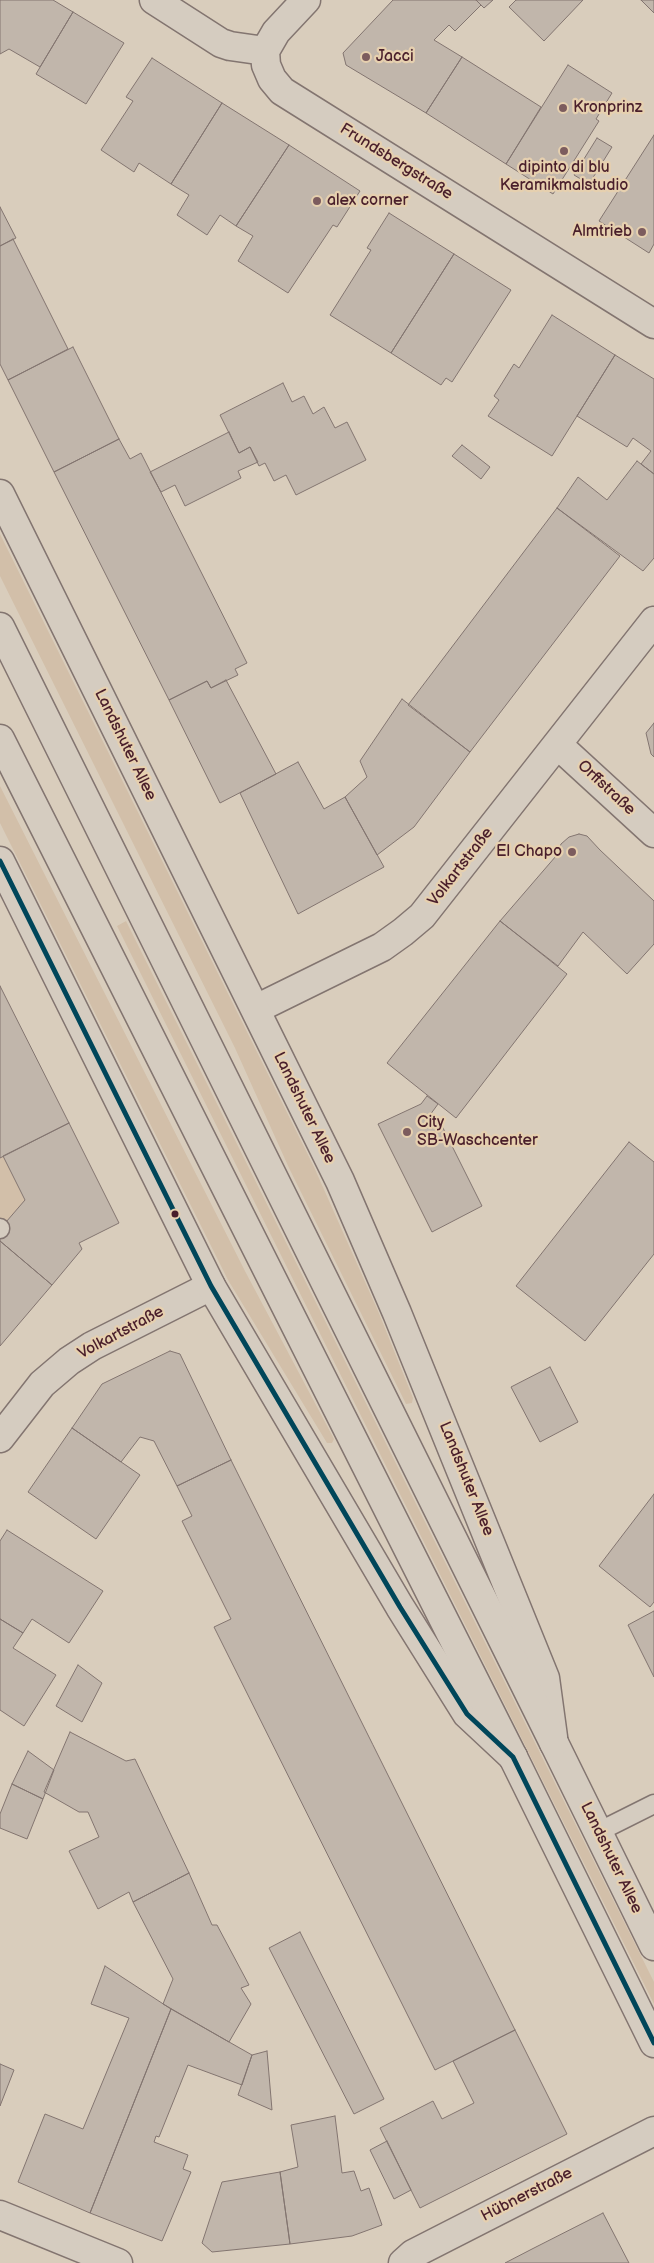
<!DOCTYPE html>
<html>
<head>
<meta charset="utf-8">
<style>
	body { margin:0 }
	canvas { display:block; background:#d9cdbc }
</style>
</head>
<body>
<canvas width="654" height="2263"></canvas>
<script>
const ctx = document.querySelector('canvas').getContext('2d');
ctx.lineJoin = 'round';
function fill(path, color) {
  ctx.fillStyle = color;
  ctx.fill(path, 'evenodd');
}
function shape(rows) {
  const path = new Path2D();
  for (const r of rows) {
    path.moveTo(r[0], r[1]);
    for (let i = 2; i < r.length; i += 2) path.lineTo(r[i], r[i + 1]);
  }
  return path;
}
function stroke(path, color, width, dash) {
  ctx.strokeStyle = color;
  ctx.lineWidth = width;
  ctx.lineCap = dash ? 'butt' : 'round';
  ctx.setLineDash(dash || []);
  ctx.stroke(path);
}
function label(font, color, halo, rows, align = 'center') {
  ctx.font = font + ' "Balsamiq Sans",sans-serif';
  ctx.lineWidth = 4.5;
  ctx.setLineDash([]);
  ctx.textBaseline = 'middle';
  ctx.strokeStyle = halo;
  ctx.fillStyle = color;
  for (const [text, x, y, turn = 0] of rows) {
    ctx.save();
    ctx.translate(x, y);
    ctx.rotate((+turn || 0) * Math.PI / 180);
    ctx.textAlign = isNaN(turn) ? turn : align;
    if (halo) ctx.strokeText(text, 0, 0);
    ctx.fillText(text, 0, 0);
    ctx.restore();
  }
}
fill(shape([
	[0,534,314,1167,378,1311,413,1398,412,1403,406,1404,289,1168,235,1048,0,576],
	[0,786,246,1273,334,1439,332,1443,327,1443,228,1280,0,823],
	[126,921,654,1982,654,2004,117,926],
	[3,1156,25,1200,0,1229,0,1158]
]), '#d2bfa9');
const building = shape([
	[0,0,53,0,73,12,40,67,9,49,0,54,0,0],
	[393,0,476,0,481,5,455,31,449,25,434,40,462,57,426,113,346,65,343,53,393,0],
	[476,0,493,0,484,8,476,0],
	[516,0,515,0,583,0,544,41,509,7,516,0],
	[641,0,654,0,654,13,641,0],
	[73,12,124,43,86,104,36,74,73,12],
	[462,57,541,107,506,164,426,113,462,57],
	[152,58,222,103,171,184,139,163,134,172,101,150,133,101,126,97,152,58],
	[568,65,612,93,596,119,599,121,553,194,506,164,568,65],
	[222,103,289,145,236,226,220,215,207,235,177,215,189,195,171,184,222,103],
	[654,135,654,244,649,253,599,221,654,135],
	[597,138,612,147,589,184,574,175,597,138],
	[289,145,360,191,337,227,333,225,288,293,238,261,253,236,236,226,289,145],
	[0,207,16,238,0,246,0,207],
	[389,213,454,254,391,353,330,315,371,250,367,248,389,213],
	[13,239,68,349,8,380,0,364,0,246,13,239],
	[454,254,511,290,452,382,446,378,441,385,391,353,454,254],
	[552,315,615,355,552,456,488,416,499,400,494,396,514,364,519,368,552,315],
	[73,347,119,439,54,472,8,380,73,347],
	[615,355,654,379,654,474,641,464,651,451,633,438,627,447,577,416,615,355],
	[283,383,292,402,304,396,313,414,324,407,335,428,347,422,366,460,296,495,286,475,274,481,265,463,259,466,250,447,239,453,220,415,283,383],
	[229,432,239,453,250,447,258,462,238,471,241,478,185,506,175,485,161,492,150,472,229,432],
	[119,439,130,459,141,453,247,663,235,669,238,675,211,688,207,681,169,700,54,472,119,439],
	[462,445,490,467,481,479,452,456,462,445],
	[637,461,654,474,654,558,643,571,557,508,578,477,607,500,637,461],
	[557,508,620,556,470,752,408,705,557,508],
	[226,680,276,774,220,803,169,700,207,681,211,688,226,680],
	[402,699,470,752,414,827,377,855,345,797,367,777,360,761,402,699],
	[654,723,654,757,651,754,646,733,654,723],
	[298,762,324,809,345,797,384,867,298,914,240,793,298,762],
	[579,834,587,836,600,850,654,901,654,944,627,974,583,932,558,966,500,921,556,856,561,844,569,837,579,834],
	[500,921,567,974,456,1118,387,1063,500,921],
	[0,986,69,1123,0,1158,0,986],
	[427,1096,438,1104,430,1115,439,1120,482,1206,432,1232,378,1124,421,1104,427,1096],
	[69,1123,119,1223,79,1243,82,1249,52,1285,0,1241,0,1229,25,1200,3,1156,69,1123],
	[629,1142,654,1162,654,1254,585,1341,516,1286,629,1142],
	[0,1241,52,1285,0,1346,0,1241],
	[170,1351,180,1354,231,1460,177,1486,154,1441,140,1437,121,1462,72,1428,102,1384,170,1351],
	[550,1367,578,1422,540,1442,511,1387,550,1367],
	[72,1428,140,1475,96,1539,28,1492,72,1428],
	[231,1460,515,2030,435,2070,214,1627,231,1619,182,1521,192,1516,177,1486,231,1460],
	[654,1494,654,1602,650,1607,599,1566,654,1494],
	[7,1530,103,1591,69,1643,32,1619,23,1633,0,1619,0,1541,7,1530],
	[654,1611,654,1677,628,1625,654,1611],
	[0,1619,23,1633,13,1648,56,1675,24,1726,0,1710,0,1619],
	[78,1665,102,1683,82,1722,56,1706,78,1665],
	[70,1732,126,1761,135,1759,189,1873,133,1902,129,1892,98,1909,69,1851,99,1837,88,1812,79,1812,44,1792,70,1732],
	[28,1751,54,1770,43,1799,12,1784,28,1751],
	[12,1784,43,1799,27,1839,0,1828,0,1814,12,1784],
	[189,1873,212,1925,217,1925,249,1985,241,1988,251,2004,229,2042,163,2004,173,1979,133,1902,189,1873],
	[300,1932,384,2099,354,2114,269,1948,300,1932],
	[105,1966,171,2009,90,2213,18,2182,45,2114,83,2129,129,2018,91,2004,105,1966],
	[171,2009,252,2055,242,2085,188,2065,159,2137,156,2136,154,2142,188,2155,183,2169,191,2172,162,2241,90,2213,171,2009],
	[515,2030,567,2134,420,2208,380,2128,433,2101,442,2119,474,2103,453,2061,515,2030],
	[267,2051,272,2110,238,2095,252,2055,267,2051],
	[0,2064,14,2070,0,2106,0,2064],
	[335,2116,342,2173,354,2171,361,2191,369,2188,382,2225,352,2236,290,2244,280,2172,298,2167,291,2125,335,2116],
	[387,2141,411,2190,394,2199,370,2150,387,2141],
	[280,2172,290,2244,212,2252,202,2243,222,2182,280,2172],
	[603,2213,629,2263,505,2263,532,2249,603,2213]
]);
fill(building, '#c1b6ab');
stroke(building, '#837570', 1);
const lane = shape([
	[0,1228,0,1229],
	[598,1832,654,1804]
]);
const street = shape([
	[154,0,221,43,230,46,265,51],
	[265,51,266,65,272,79,282,91,654,324],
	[265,51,276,32,306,0],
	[558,745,654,833],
	[256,1009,382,947,403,932,422,916,654,621],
	[0,1438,42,1384,69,1361,92,1346,211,1286],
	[0,2215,118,2263],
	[403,2263,413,2254,654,2131]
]);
const secondary = shape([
	[0,494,340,1181,397,1313,545,1678,553,1737],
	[0,861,211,1286,400,1607,467,1714,513,1757]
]);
const primary = shape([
	[554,1743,654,1946],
	[513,1757,654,2043]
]);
const highway = shape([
	[0,627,554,1743],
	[0,739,513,1757]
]);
stroke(lane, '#837570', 21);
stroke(street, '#837570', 31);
stroke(secondary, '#837570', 31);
stroke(primary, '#837570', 31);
stroke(highway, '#837570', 31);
stroke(lane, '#d5ccc0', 18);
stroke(street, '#d5ccc0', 28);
stroke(secondary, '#d5ccc0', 28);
stroke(primary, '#d5ccc0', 28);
stroke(highway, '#d5ccc0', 28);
stroke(shape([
	[0,861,211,1286,400,1607,467,1714,513,1757,654,2043]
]), '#00465a', 5);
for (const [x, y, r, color] of [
	[366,57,5,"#7c5c5e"],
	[563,108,5,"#7c5c5e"],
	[564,151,5,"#7c5c5e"],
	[317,201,5,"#7c5c5e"],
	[642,232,5,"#7c5c5e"],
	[572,852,5,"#7c5c5e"],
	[407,1132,5,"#7c5c5e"],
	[175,1214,4.5,"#4a1f2b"]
]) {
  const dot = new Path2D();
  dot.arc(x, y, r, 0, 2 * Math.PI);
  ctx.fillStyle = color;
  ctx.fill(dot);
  stroke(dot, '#e6d0af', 2);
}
label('16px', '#4a1f2b', '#e6d0af', [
	["Jacci",376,57],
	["Kronprinz",573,108],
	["dipinto di blu",564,168,"center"],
	["Keramikmalstudio",564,186,"center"],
	["alex corner",327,201],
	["Almtrieb",632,232,"right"],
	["El Chapo",562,852,"right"],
	["City",417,1123],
	["SB-Waschcenter",417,1141]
], 'left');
label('16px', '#4a1f2b', '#e6d0af', [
	["Frundsbergstraße",396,162,32],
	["Landshuter Allee",125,745,64],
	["Orffstraße",606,788,43],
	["Volkartstraße",461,867,-52],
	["Landshuter Allee",304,1108,64],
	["Volkartstraße",121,1333,-28],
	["Landshuter Allee",466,1479,68],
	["Landshuter Allee",611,1858,64],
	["Hübnerstraße",527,2195,-27]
]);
</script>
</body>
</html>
